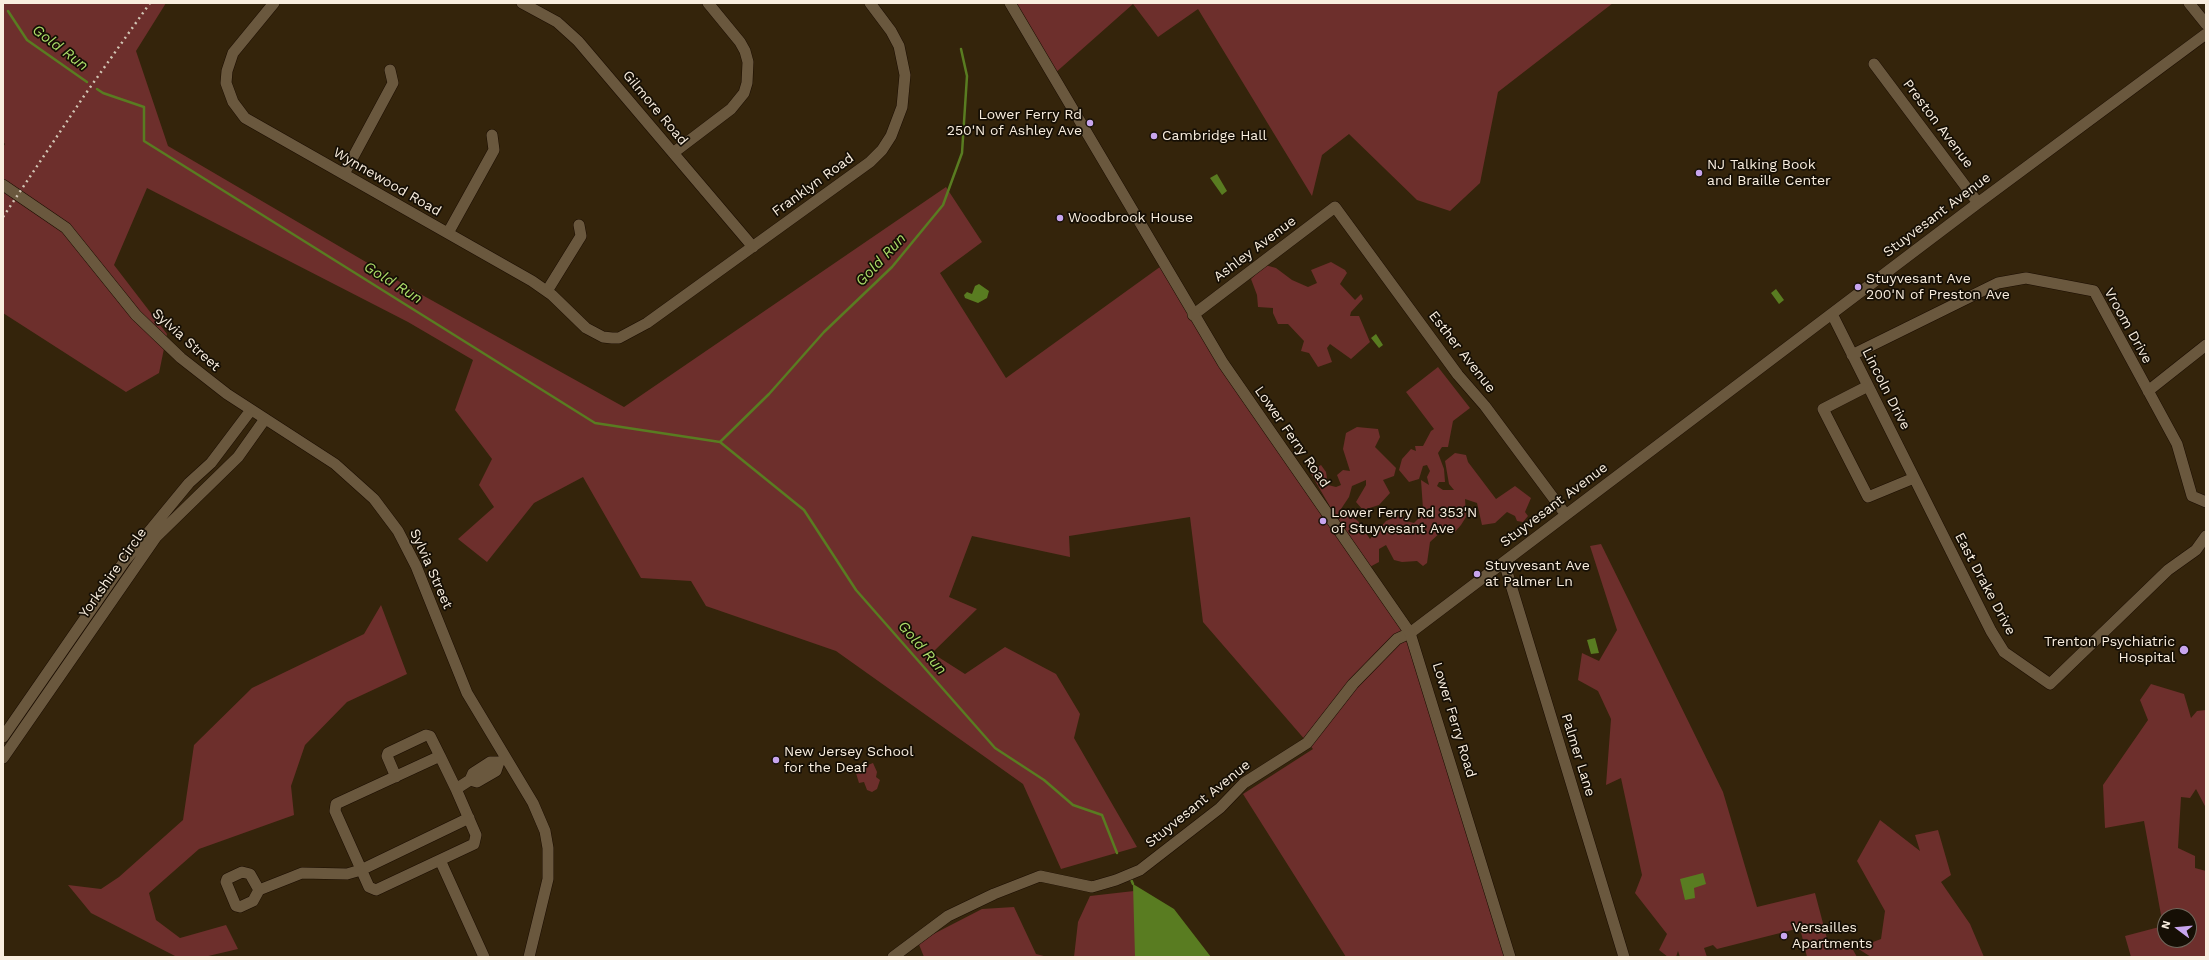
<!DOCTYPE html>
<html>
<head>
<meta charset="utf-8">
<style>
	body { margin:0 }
	#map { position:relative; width:2209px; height:960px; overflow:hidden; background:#34240b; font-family:"Work Sans",sans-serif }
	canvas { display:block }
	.frame { position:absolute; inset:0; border:4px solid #f9eedf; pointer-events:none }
	.north { position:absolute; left:2157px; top:908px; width:40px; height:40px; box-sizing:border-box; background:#160f05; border:1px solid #71685c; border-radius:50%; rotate:286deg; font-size:11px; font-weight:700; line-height:16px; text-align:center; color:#f9eedf }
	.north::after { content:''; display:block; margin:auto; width:14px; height:18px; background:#c8a5ee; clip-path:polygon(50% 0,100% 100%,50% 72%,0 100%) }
</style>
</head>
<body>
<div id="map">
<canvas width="2209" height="960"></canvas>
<div class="frame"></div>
<div class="north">N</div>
</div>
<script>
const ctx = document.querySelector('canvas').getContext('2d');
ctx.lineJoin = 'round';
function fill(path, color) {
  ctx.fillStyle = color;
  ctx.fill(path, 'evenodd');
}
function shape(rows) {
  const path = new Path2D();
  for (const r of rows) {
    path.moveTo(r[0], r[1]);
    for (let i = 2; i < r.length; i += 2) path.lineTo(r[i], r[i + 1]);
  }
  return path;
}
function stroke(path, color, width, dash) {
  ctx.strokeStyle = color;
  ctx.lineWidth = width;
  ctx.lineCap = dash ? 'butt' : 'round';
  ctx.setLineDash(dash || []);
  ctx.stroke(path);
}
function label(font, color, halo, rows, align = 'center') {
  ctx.font = font + ' "Work Sans",sans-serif';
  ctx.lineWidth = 3.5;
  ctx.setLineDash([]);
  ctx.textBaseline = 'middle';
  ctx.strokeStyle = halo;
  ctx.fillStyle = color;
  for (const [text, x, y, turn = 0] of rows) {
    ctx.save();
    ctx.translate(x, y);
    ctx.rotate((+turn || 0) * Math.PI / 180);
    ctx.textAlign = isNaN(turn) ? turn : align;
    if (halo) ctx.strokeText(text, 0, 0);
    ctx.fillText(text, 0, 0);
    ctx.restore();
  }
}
fill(shape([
	[3,3,166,3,136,51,168,146,424,296,624,407,946,187,982,242,940,273,1006,378,1164,264,1409,642,1506,957,1346,957,1243,794,1313,749,1203,622,1190,517,1069,536,1070,557,972,536,949,597,977,609,932,653,965,674,1005,647,1056,674,1080,714,1074,738,1137,847,1061,869,1023,784,836,651,706,606,691,581,641,578,583,477,534,503,487,562,458,539,494,507,479,485,492,459,455,410,473,360,408,322,147,188,114,265,167,334,159,373,126,392,3,313,3,147,5,144,3,142],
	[1009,3,1613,3,1498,92,1480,183,1450,211,1417,200,1349,134,1322,155,1312,196,1198,9,1158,37,1133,4,1054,74],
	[1331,262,1345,270,1347,273,1340,284,1355,300,1361,294,1363,299,1351,312,1350,316,1359,316,1370,342,1351,359,1330,344,1327,348,1332,362,1318,367,1309,353,1301,351,1304,341,1288,324,1278,324,1273,313,1273,308,1258,307,1257,295,1251,279,1265,265,1276,268,1292,280,1308,287,1317,283,1311,270],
	[1438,367,1470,408,1453,421,1448,447,1442,447,1438,453,1444,469,1445,482,1439,482,1437,486,1443,490,1454,490,1449,484,1445,461,1455,453,1466,455,1468,462,1496,499,1515,486,1531,498,1525,512,1528,516,1523,522,1517,521,1515,516,1507,512,1495,523,1482,525,1477,503,1465,499,1466,517,1461,525,1454,533,1443,530,1430,542,1427,563,1423,566,1417,561,1402,562,1394,560,1386,545,1379,549,1379,562,1366,569,1310,472,1321,465,1326,472,1328,485,1336,487,1341,485,1337,475,1343,470,1350,471,1343,449,1346,433,1357,427,1378,429,1380,437,1375,447,1396,468,1394,476,1383,480,1390,493,1379,505,1363,510,1356,502,1366,485,1366,480,1352,486,1349,497,1341,509,1358,521,1370,539,1386,521,1402,514,1406,521,1414,523,1422,515,1435,514,1433,510,1423,509,1421,480,1429,485,1427,477,1430,471,1427,465,1423,466,1419,479,1409,482,1399,470,1402,459,1411,449,1416,451,1415,446,1423,446,1431,431,1434,429,1406,392],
	[1601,544,1723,792,1757,907,1815,893,1829,946,1848,941,1857,957,1807,957,1800,928,1717,949,1713,945,1704,948,1707,957,1680,957,1678,951,1676,957,1668,957,1659,950,1667,934,1635,893,1642,875,1621,778,1606,785,1611,719,1598,691,1578,680,1582,653,1599,661,1617,630,1590,546],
	[381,605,407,674,347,702,305,745,291,786,294,815,199,849,149,893,156,920,180,938,226,925,238,949,204,957,177,957,91,913,68,885,101,889,119,877,183,820,194,745,252,688,364,634],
	[2151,684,2184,694,2191,718,2197,711,2206,710,2206,808,2196,789,2190,798,2181,797,2178,848,2195,856,2195,868,2206,871,2206,957,2131,957,2125,936,2163,926,2144,821,2105,828,2103,785,2148,720,2140,700],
	[2165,916,2189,916,2189,940,2165,940],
	[873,763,877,772,876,777,880,780,877,789,872,792,867,790,864,782,859,783,855,770],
	[1880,820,1920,851,1915,835,1938,830,1951,875,1941,882,1970,924,1984,957,1871,957,1857,948,1881,939,1885,911,1857,861],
	[1134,891,1141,957,1074,957,1078,922,1090,896],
	[1014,907,1036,954,1048,957,924,957,918,942,982,909]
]), '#6d2f2c');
fill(shape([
	[1217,174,1227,191,1222,195,1210,178],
	[979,284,989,291,987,298,978,303,965,298,964,295,967,292,972,294,975,286],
	[1776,289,1784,300,1779,304,1771,293],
	[1376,334,1383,345,1379,348,1371,338],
	[1595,638,1599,653,1591,654,1587,640],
	[1703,873,1706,884,1694,888,1695,898,1685,900,1680,879],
	[1133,884,1174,909,1211,957,1135,957]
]), '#597c21');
stroke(shape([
	[8,11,27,40,87,82],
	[97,89,103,93,144,107,144,141,595,423,720,442,804,510,856,590,995,748,1044,780,1073,805,1102,815,1117,853],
	[720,442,769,394,824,332,892,267,943,205,962,153,967,76,961,49],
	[1130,877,1133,884]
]), '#597c21', 2.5);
const minor = shape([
	[274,3,233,53,227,71,226,83,233,102,245,118,532,281,552,295,586,328,603,337,612,338,619,338,647,323,870,162,882,150,891,136,902,107,905,75,899,46,891,31,870,3],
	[522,3,557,22,578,41,753,247],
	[2189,3,2206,24],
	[1874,64,1978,203],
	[673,153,731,109,744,93,747,83,748,62,745,51,740,42,708,3],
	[344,174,393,83,390,70],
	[3,185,66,228,136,315,181,358,227,394,335,464,374,499,398,531,416,566,467,693,533,803,545,831,548,848,548,879,529,957],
	[448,233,494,150,492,135],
	[547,291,581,236,579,225],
	[1832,314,1991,631,2004,652,2050,684,2168,570,2196,550,2206,536],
	[1193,315,1335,207,1458,375,1485,406,1566,515],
	[1852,355,1998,283,2026,278,2094,291,2177,444,2192,496,2206,502],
	[1868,386,1823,409,1868,497,1914,478],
	[2148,391,2206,345],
	[1504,562,1624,957],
	[3,737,124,562,189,483,211,463,251,410],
	[3,758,156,537,238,457,265,419],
	[396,777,387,756,388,753,426,735,430,736,440,756],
	[456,789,440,756,336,804,335,811,369,887,376,890,474,844,476,835,456,789,470,780,473,773,490,762,499,762,496,771,477,782,470,780],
	[440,860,484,957],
	[259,890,250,874,242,872,227,879,226,882,236,906,240,907,253,901,259,890,292,877,302,873,347,874,361,870,469,818],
	[893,957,948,916,994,894,1040,876,1092,887,1116,880,1140,870,1220,808,1244,783,1307,743,1353,684,1397,639,1410,633,1978,203,2206,34]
]);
const tertiary = shape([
	[1010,3,1223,363,1410,633,1510,957]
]);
stroke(minor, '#1b0d00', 12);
stroke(tertiary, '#1b0d00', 12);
stroke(minor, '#6a583e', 11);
stroke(tertiary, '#6a583e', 11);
stroke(shape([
	[3,217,84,96,150,3]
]), '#d2c6b5', 2.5, [2, 4]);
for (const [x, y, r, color] of [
	[1090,123,4,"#c8a5ee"],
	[1154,136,4,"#c8a5ee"],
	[1699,173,4,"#c8a5ee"],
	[1060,218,4,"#c8a5ee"],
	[1858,287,4,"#c8a5ee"],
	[1323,521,4,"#c8a5ee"],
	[1477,574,4,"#c8a5ee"],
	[2184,650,5,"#c8a5ee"],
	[776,760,4,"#c8a5ee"],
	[1784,936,4,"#c8a5ee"]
]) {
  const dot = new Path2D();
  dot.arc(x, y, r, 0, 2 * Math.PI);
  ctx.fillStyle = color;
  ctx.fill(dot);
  stroke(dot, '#160f05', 1.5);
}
label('14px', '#f9eedf', '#160f05', [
	["Gilmore Road",655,108,50],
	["Preston Avenue",1938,124,53],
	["Wynnewood Road",387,182,30],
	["Franklyn Road",813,185,-36],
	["Stuyvesant Avenue",1937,215,-37],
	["Ashley Avenue",1255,249,-37],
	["Vroom Drive",2128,326,61],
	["Sylvia Street",186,340,42],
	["Esther Avenue",1462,352,52],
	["Lincoln Drive",1886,389,63],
	["Lower Ferry Road",1292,437,55],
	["Stuyvesant Avenue",1554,505,-37],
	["Sylvia Street",431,569,66],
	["Yorkshire Circle",113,573,-55],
	["East Drake Drive",1985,584,62],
	["Lower Ferry Road",1454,720,73],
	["Palmer Lane",1578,755,73],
	["Stuyvesant Avenue",1198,804,-39]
]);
label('14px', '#f9eedf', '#160f05', [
	["Lower Ferry Rd",1082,115,"right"],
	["250'N of Ashley Ave",1082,131,"right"],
	["Cambridge Hall",1162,136],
	["NJ Talking Book",1707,165],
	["and Braille Center",1707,181],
	["Woodbrook House",1068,218],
	["Stuyvesant Ave",1866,279],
	["200'N of Preston Ave",1866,295],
	["Lower Ferry Rd 353'N",1331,513],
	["of Stuyvesant Ave",1331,529],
	["Stuyvesant Ave",1485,566],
	["at Palmer Ln",1485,582],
	["Trenton Psychiatric",2175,642,"right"],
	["Hospital",2175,658,"right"],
	["New Jersey School",784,752],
	["for the Deaf",784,768],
	["Versailles",1792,928],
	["Apartments",1792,944]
], 'left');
label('italic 15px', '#abdc69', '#160f05', [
	["Gold Run",60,48,37],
	["Gold Run",881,260,-47],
	["Gold Run",393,283,32],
	["Gold Run",922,648,49]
]);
</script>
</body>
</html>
